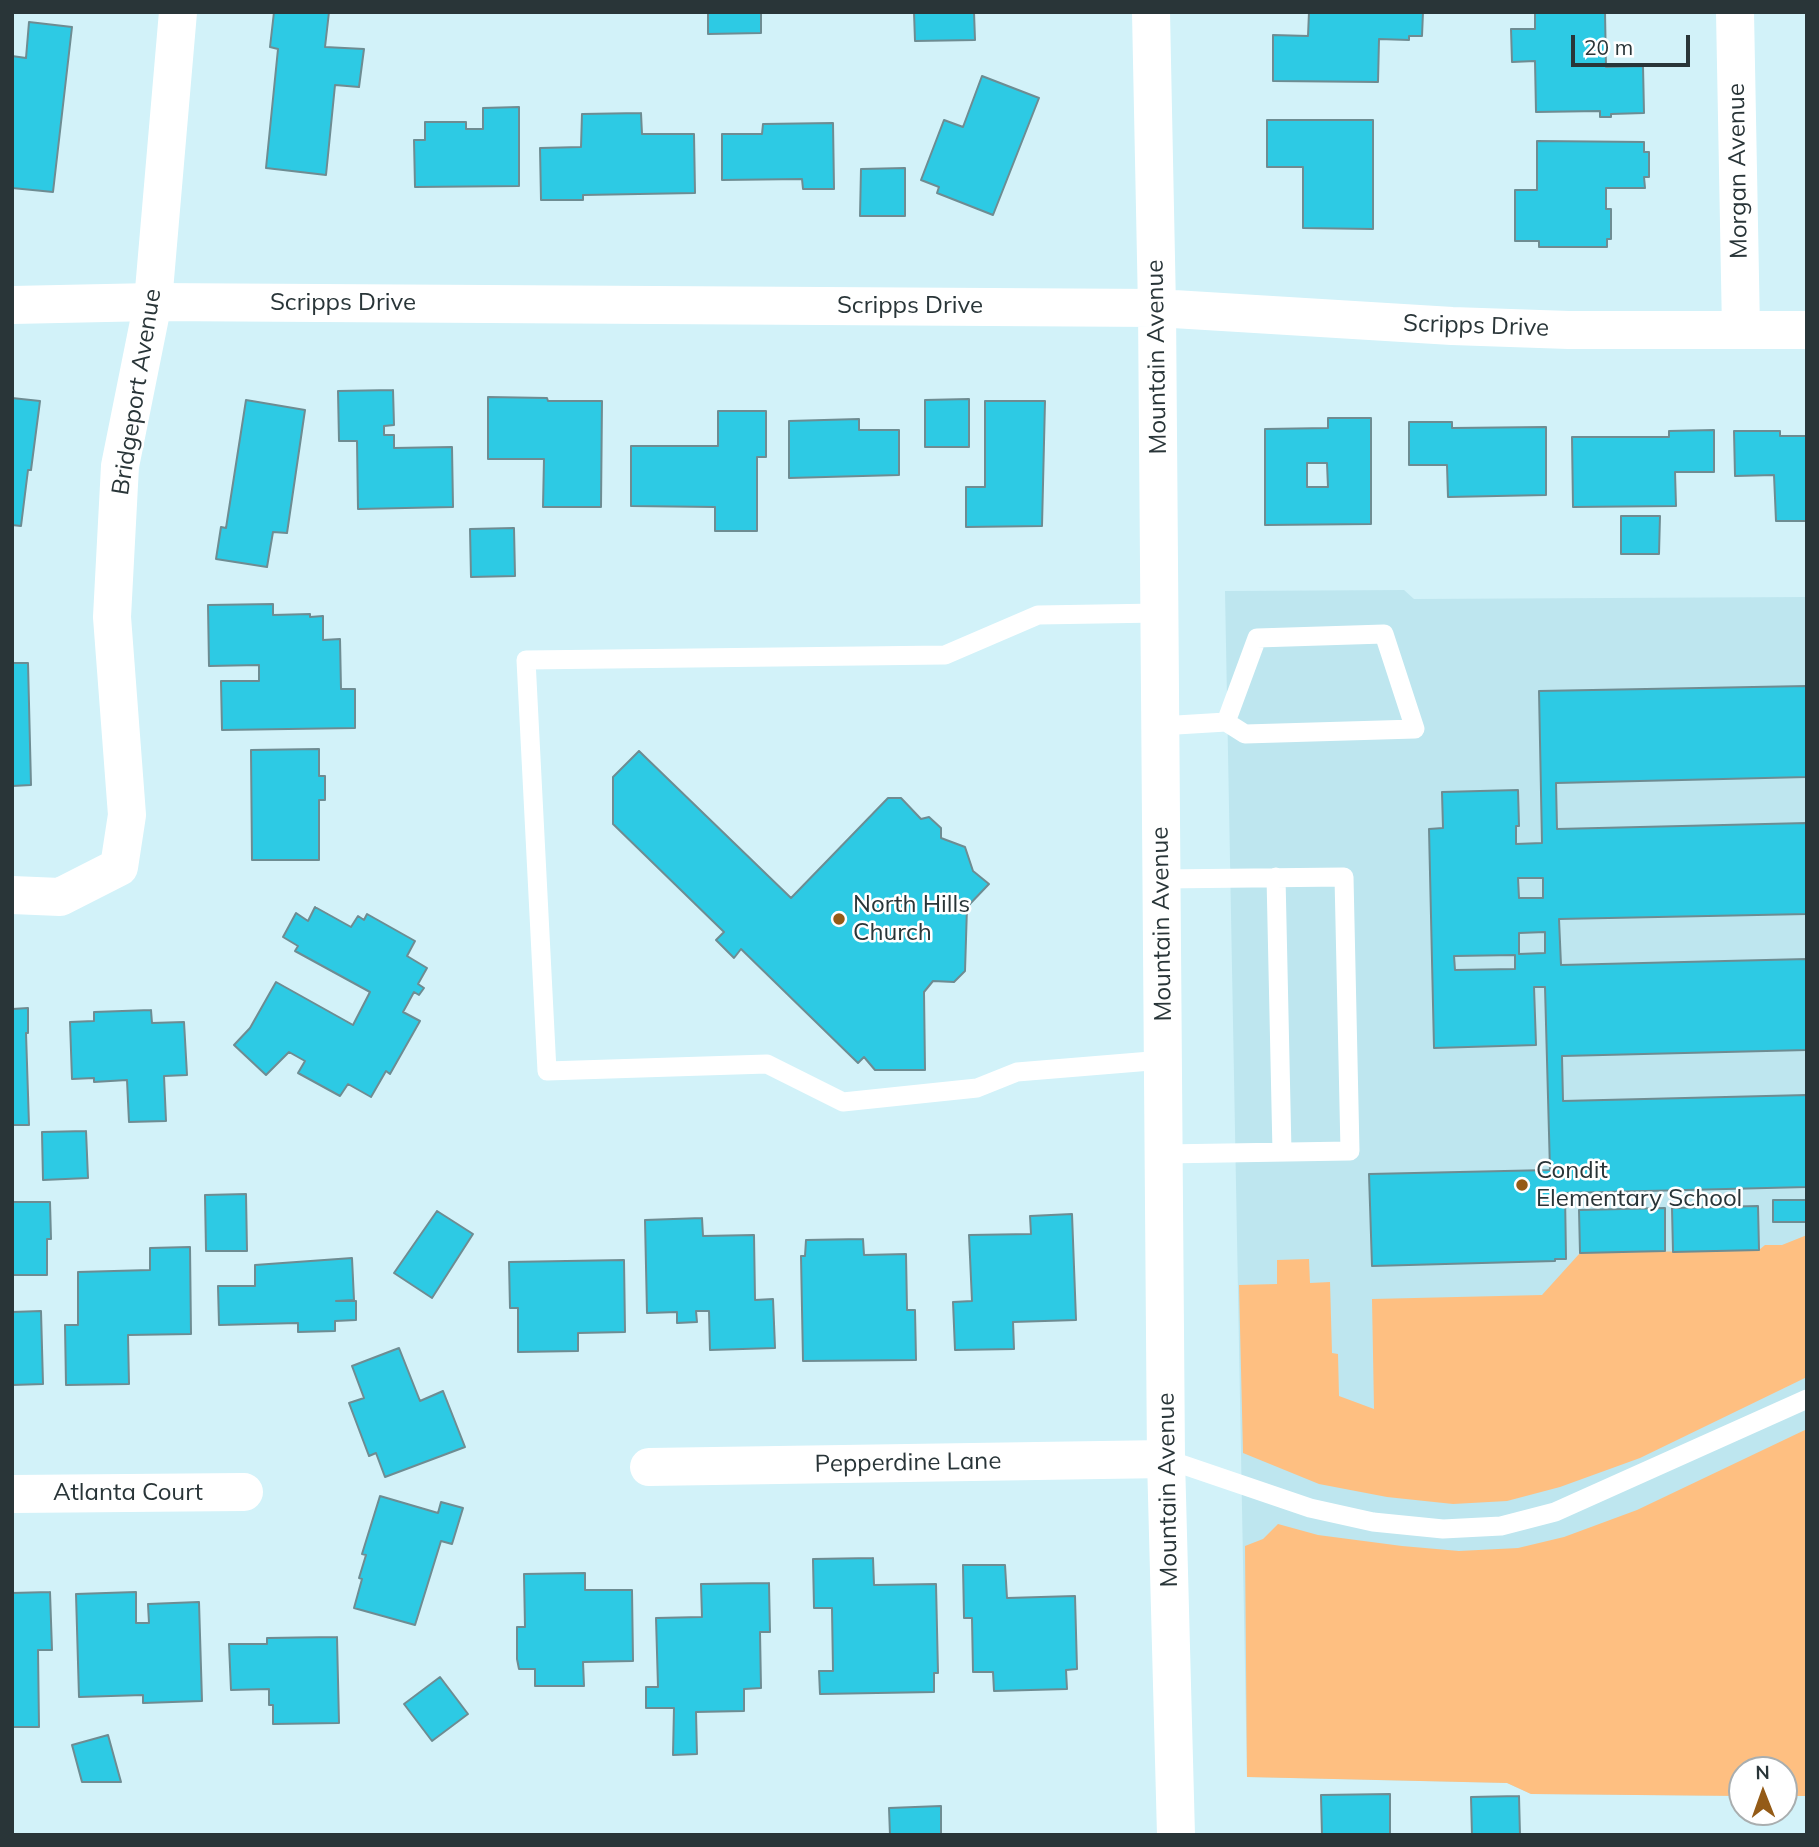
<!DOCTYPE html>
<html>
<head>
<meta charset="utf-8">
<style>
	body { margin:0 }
	#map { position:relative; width:1819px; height:1847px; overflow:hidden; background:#d2f2f9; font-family:Mulish,sans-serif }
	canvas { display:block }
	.frame { position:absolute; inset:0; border:14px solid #293538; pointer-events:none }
	.north { position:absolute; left:1728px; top:1756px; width:70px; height:70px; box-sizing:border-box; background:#fff; border:2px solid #a9aeaf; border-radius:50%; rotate:359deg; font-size:19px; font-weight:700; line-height:28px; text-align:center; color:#293538 }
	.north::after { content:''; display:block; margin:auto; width:24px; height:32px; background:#945b17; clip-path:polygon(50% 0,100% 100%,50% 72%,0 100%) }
	.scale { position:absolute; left:1571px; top:35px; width:119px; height:32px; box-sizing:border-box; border:4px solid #293538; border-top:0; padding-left:9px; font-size:21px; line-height:24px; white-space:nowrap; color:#293538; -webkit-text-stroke:5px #fff; paint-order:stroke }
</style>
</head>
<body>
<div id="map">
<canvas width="1819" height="1847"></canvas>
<div class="frame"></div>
<div class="north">N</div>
<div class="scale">20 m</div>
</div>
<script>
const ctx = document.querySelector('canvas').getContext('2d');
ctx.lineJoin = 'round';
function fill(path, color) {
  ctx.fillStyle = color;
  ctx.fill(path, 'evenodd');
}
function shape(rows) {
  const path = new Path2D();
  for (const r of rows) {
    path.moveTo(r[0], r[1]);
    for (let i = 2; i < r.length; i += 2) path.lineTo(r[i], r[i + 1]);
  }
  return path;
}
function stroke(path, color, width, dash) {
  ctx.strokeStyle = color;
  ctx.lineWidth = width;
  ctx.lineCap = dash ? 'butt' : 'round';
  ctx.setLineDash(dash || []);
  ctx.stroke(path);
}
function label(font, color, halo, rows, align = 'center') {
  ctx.font = font + ' Mulish,sans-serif';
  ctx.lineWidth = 5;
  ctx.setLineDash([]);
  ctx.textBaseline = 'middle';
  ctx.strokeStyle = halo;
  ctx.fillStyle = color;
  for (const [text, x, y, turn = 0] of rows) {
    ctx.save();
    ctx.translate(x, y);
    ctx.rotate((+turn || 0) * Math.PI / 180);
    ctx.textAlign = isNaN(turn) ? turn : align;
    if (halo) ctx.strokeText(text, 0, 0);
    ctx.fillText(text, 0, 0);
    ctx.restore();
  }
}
fill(shape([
	[1404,590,1414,599,1807,597,1807,1796,1784,1796,1784,1770,1742,1770,1742,1796,1531,1794,1507,1783,1247,1777,1225,591]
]), '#bee6ef');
fill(shape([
	[1807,1235,1807,1377,1640,1458,1560,1487,1507,1501,1453,1504,1387,1497,1319,1484,1243,1453,1239,1285,1277,1284,1277,1260,1309,1259,1310,1283,1330,1282,1332,1353,1338,1354,1339,1396,1374,1409,1372,1299,1542,1295,1580,1253,1759,1250,1765,1245,1782,1245],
	[1807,1429,1807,1796,1784,1796,1784,1770,1742,1770,1742,1796,1531,1794,1507,1783,1247,1777,1245,1546,1263,1539,1278,1524,1318,1535,1402,1546,1459,1551,1518,1548,1564,1537,1637,1510]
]), '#febf81');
const building = shape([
	[274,12,329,12,325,47,364,49,359,87,335,85,326,175,266,168,278,49,270,47,274,12],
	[708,12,761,12,761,33,708,34,708,12],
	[914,12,974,12,975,40,915,41,914,12],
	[1309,12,1423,12,1422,36,1409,36,1409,40,1379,39,1378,82,1273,81,1273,35,1308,36,1309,12],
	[1535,12,1605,12,1606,67,1643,66,1644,113,1611,114,1611,117,1600,117,1600,111,1536,112,1535,61,1512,62,1511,29,1535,29,1535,12],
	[29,22,72,27,53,192,12,188,12,56,26,58,29,22],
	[982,76,1039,98,993,215,937,193,939,187,921,180,944,120,963,127,982,76],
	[519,107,519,186,415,187,414,140,425,140,425,122,466,122,466,129,483,129,483,108,519,107],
	[641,113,642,134,694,134,695,193,583,195,583,200,541,200,540,148,581,147,582,114,641,113],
	[1267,120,1373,120,1373,229,1303,228,1303,167,1267,167,1267,120],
	[833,123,834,189,803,189,802,179,722,180,722,134,762,134,763,124,833,123],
	[1537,141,1644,142,1644,152,1649,152,1649,177,1644,177,1645,188,1606,188,1606,209,1611,209,1611,239,1607,239,1607,247,1539,247,1539,241,1515,241,1515,190,1537,190,1537,141],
	[905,168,905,216,860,216,861,169,905,168],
	[393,390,394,425,384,426,384,435,394,435,394,448,452,447,453,507,358,509,357,441,339,441,338,391,393,390],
	[488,397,547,398,548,401,602,401,601,507,543,507,544,459,488,459,488,397],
	[12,398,40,401,31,470,28,470,21,526,12,525,12,398],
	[969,399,969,447,925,447,925,400,969,399],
	[246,400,305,410,287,533,273,532,267,567,216,559,221,527,226,528,246,400],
	[985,401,1045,401,1042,526,966,527,966,487,985,487,985,401],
	[718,411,766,411,766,457,757,457,757,531,715,531,715,507,631,506,631,446,718,446,718,411],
	[1328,418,1371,418,1371,524,1265,525,1265,429,1328,428,1328,418],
	[1307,463,1327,463,1328,487,1307,487,1307,463],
	[859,419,859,430,899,430,899,475,789,478,789,421,859,419],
	[1409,422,1452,422,1452,428,1546,427,1546,495,1448,497,1447,465,1409,465,1409,422],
	[1714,430,1714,472,1675,472,1676,506,1573,507,1572,437,1669,437,1669,431,1714,430],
	[1734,431,1780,431,1780,436,1807,436,1807,521,1776,521,1774,475,1735,476,1734,431],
	[1621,516,1660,516,1659,554,1621,554,1621,516],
	[514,528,515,576,471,577,470,529,514,528],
	[273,604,273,615,310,614,310,617,323,616,323,640,340,639,341,689,355,689,355,728,222,730,221,681,259,681,259,665,209,666,208,605,273,604],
	[12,663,28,663,31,785,12,786,12,663],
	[1807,686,1807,777,1556,783,1557,829,1807,823,1807,914,1559,919,1561,965,1807,959,1807,1050,1562,1056,1563,1101,1807,1095,1807,1187,1565,1193,1566,1259,1555,1259,1555,1261,1372,1266,1369,1174,1550,1170,1545,987,1534,987,1536,1045,1434,1048,1429,829,1443,828,1442,792,1518,790,1519,826,1516,826,1516,844,1542,843,1539,691,1807,686],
	[1518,878,1543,878,1543,898,1519,898,1518,878],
	[1545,932,1545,953,1519,954,1519,933,1545,932],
	[1515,955,1515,969,1455,970,1454,956,1515,955],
	[319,749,319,776,325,776,325,800,319,800,319,860,252,860,251,750,319,749],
	[639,751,791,898,888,798,901,798,921,819,929,817,941,828,941,838,965,847,973,871,989,884,967,907,965,971,954,982,933,981,924,992,925,1070,875,1070,864,1057,858,1063,741,949,734,958,716,940,724,932,613,824,613,777,639,751],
	[315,907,351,927,358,916,364,920,367,914,415,941,407,956,427,968,418,984,424,988,419,995,414,992,403,1012,420,1021,390,1074,386,1071,371,1097,348,1084,340,1096,298,1073,305,1061,289,1052,266,1075,234,1045,250,1028,276,982,353,1025,370,992,295,951,298,946,283,937,296,913,308,921,315,907],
	[28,1008,28,1033,26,1033,29,1125,12,1125,12,1009,28,1008],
	[151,1010,152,1023,184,1022,187,1075,164,1076,166,1121,129,1122,127,1080,94,1082,94,1078,72,1079,70,1022,94,1021,94,1012,151,1010],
	[86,1131,88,1178,43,1180,42,1132,86,1131],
	[246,1194,247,1251,206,1251,205,1195,246,1194],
	[1773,1200,1807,1200,1807,1222,1773,1222,1773,1200],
	[12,1202,50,1202,51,1239,47,1239,47,1275,12,1275,12,1202],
	[1758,1206,1759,1250,1673,1252,1672,1208,1758,1206],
	[1665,1208,1665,1251,1580,1253,1579,1210,1665,1208],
	[437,1211,473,1234,432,1298,394,1273,437,1211],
	[1072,1214,1076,1320,1013,1322,1014,1349,955,1350,953,1302,972,1301,969,1235,1031,1234,1030,1216,1072,1214],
	[702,1218,703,1236,754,1235,755,1300,773,1299,775,1348,710,1350,709,1311,696,1311,697,1322,677,1323,677,1312,647,1313,645,1220,702,1218],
	[863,1239,864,1255,906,1254,907,1310,915,1310,916,1360,803,1361,801,1256,805,1256,806,1240,863,1239],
	[190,1247,191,1334,128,1335,129,1384,66,1385,65,1325,78,1325,78,1272,150,1270,150,1248,190,1247],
	[352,1258,354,1300,336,1301,356,1301,356,1320,335,1321,335,1331,298,1332,298,1323,219,1325,218,1286,255,1286,255,1265,352,1258],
	[624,1260,625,1332,578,1333,578,1351,518,1352,518,1308,510,1308,509,1262,624,1260],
	[41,1311,43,1384,12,1385,12,1312,41,1311],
	[399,1348,420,1401,443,1391,465,1447,385,1477,376,1453,369,1456,349,1403,364,1398,352,1366,399,1348],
	[380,1496,438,1513,441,1502,463,1508,452,1544,441,1541,415,1625,354,1608,362,1579,359,1578,366,1555,362,1554,380,1496],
	[873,1558,874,1585,936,1584,938,1673,934,1673,934,1692,820,1694,819,1671,833,1671,832,1608,814,1608,813,1559,873,1558],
	[963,1565,1005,1565,1007,1598,1075,1596,1077,1669,1066,1670,1067,1689,994,1691,993,1672,973,1672,972,1618,964,1618,963,1565],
	[585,1573,585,1590,632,1590,633,1661,583,1662,584,1686,535,1686,535,1669,519,1669,517,1659,517,1627,525,1627,524,1574,585,1573],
	[769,1583,770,1632,760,1632,761,1688,744,1689,744,1711,696,1712,697,1754,673,1755,674,1708,646,1708,646,1687,658,1687,656,1618,702,1617,701,1584,769,1583],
	[50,1592,52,1650,38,1650,39,1727,12,1727,12,1593,50,1592],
	[136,1592,136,1623,149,1623,148,1604,199,1602,202,1701,143,1703,143,1695,79,1697,76,1594,136,1592],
	[337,1637,339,1723,273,1724,273,1705,269,1705,269,1689,231,1690,229,1644,267,1644,267,1638,337,1637],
	[440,1677,468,1714,432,1741,404,1704,440,1677],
	[108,1735,121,1782,82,1782,72,1745,108,1735],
	[1390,1794,1390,1835,1322,1835,1321,1795,1390,1794],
	[1519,1796,1520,1835,1472,1835,1471,1797,1519,1796],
	[941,1806,941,1835,890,1835,889,1808,941,1806]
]);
fill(building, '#2dcae4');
stroke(building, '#6e8c92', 2);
stroke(shape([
	[1159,613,1038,615,945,655,526,660,547,1071,767,1064,843,1102,977,1088,1017,1072,1163,1060],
	[1160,726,1226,722,1245,734,1415,729,1384,634,1257,638,1226,722],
	[1276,877,1282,1152],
	[1162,879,1344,877,1350,1151,1164,1154],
	[1166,1459,1310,1508,1373,1522,1443,1529,1501,1526,1555,1512,1807,1399]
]), '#fff', 19);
stroke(shape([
	[1735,12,1741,330],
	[12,895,60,897,119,867,127,815,112,617,120,466,153,302,178,12],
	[649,1467,1166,1459],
	[12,1494,244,1492]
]), '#fff', 38);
stroke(shape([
	[1151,12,1157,308,1166,1459,1176,1835],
	[12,305,153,302,1157,308,1452,326,1569,330,1807,330]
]), '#fff', 38);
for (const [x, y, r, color] of [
	[839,919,7,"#945b17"],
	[1522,1185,7,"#945b17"]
]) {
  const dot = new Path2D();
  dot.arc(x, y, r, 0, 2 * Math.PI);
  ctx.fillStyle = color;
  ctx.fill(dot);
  stroke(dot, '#fff', 2.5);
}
label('24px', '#293538', '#fff', [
	["Morgan Avenue",1738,171,-91],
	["Scripps Drive",343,303],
	["Scripps Drive",910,306],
	["Scripps Drive",1476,326,2],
	["Mountain Avenue",1157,357,-91],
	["Bridgeport Avenue",137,392,-81],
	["Mountain Avenue",1162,924,-91],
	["Pepperdine Lane",908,1463,-1],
	["Mountain Avenue",1168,1490,-91],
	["Atlanta Court",128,1493]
]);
label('24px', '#293538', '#fff', [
	["North Hills",853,905],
	["Church",853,933],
	["Condit",1536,1171],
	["Elementary School",1536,1199]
], 'left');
</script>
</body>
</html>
